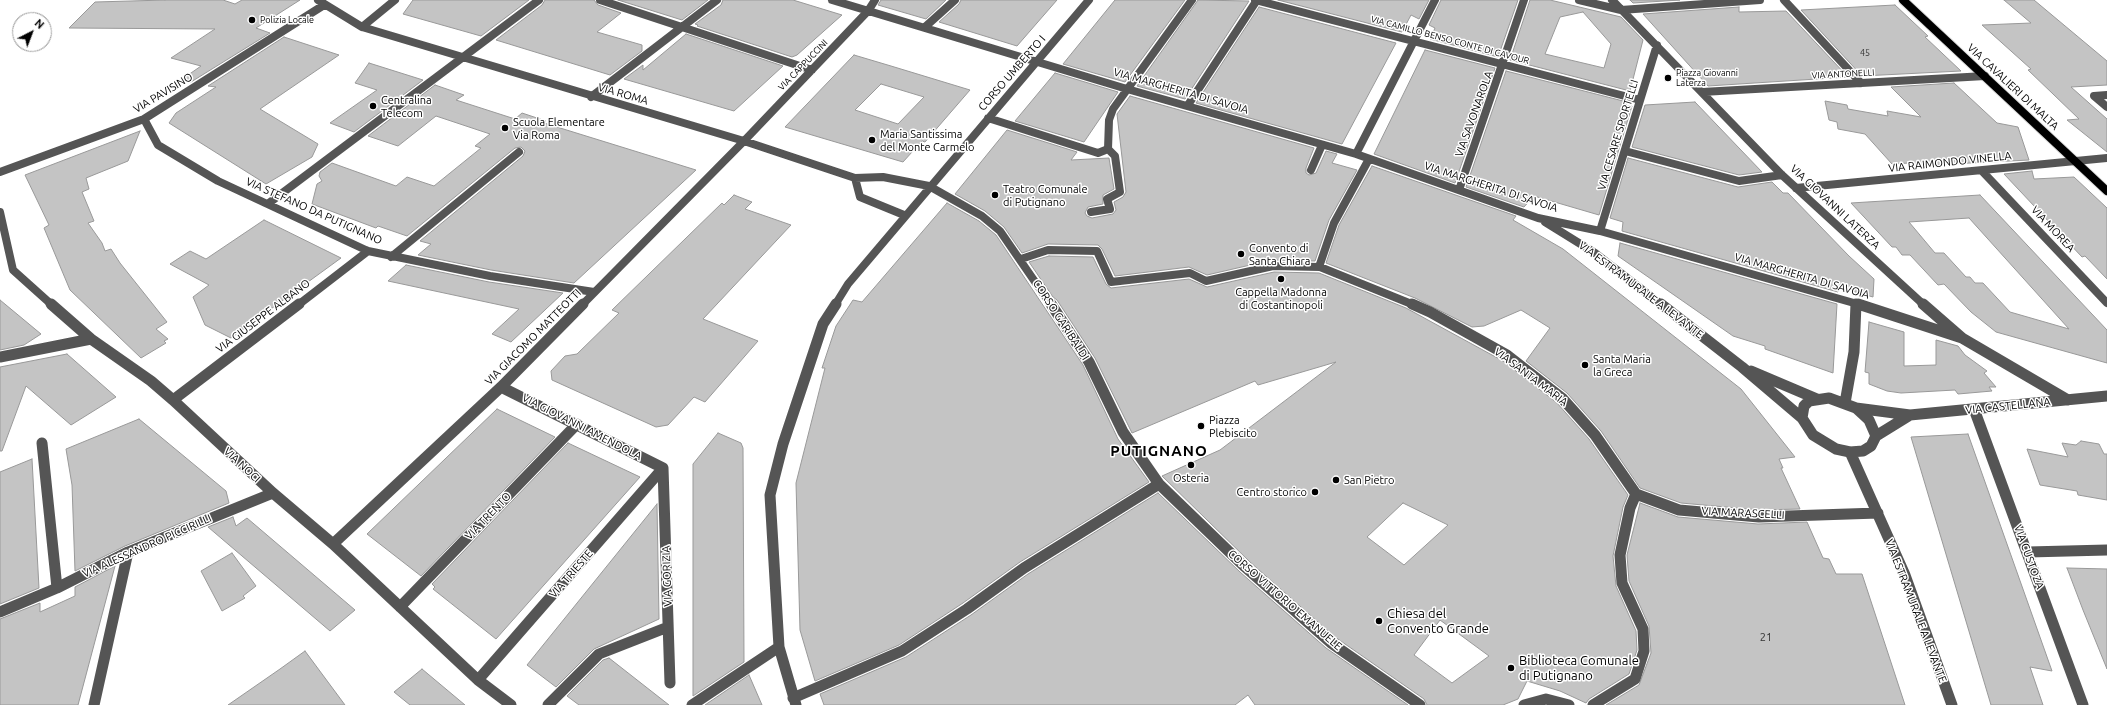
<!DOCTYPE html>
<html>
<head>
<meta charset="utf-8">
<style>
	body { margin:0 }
	#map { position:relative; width:2107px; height:705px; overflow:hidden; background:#fff; font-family:Ubuntu,sans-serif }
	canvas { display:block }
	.north { position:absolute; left:12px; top:12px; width:40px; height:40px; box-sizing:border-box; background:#fff; border:1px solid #999; border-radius:50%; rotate:42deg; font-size:11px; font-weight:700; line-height:16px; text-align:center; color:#000 }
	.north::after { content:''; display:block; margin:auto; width:14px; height:18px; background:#000; clip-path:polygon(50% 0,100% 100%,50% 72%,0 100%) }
</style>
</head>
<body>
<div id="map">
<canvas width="2107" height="705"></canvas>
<div class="north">N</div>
</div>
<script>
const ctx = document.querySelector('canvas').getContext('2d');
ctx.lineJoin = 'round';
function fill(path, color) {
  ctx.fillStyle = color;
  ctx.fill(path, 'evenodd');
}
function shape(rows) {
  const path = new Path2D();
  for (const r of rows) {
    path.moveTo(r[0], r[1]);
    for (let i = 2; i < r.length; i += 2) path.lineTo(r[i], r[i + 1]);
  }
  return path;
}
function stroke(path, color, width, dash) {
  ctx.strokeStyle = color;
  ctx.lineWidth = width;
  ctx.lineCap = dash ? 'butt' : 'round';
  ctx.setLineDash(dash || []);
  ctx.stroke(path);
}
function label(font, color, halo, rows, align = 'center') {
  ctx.font = font + ' Ubuntu,sans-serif';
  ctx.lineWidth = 3;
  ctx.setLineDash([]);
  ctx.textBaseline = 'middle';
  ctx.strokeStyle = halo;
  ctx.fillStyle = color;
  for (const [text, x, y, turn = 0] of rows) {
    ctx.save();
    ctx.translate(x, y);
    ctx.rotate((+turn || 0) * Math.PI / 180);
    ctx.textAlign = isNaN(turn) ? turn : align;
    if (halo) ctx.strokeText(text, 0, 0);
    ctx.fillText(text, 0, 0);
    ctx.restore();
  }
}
const building = shape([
	[165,0,223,0,235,4,242,0,300,0,256,28,270,33,191,82,181,80,201,66,171,58,215,29,69,28,95,2,165,0],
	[413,0,529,0,481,36,403,14,413,0],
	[545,0,594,0,598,5,621,13,597,32,642,45,642,51,610,75,496,40,542,5,545,0],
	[618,0,708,0,682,20,618,0],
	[723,0,793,0,842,15,797,55,792,57,697,26,698,25,695,24,721,5,723,0],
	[881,0,946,0,926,19,878,5,881,0],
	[961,0,1057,0,1017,46,939,22,959,4,961,0],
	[1115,0,1185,0,1125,82,1063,64,1115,0],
	[1198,0,1249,1,1185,99,1137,86,1198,0],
	[1278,0,1429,0,1419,19,1411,15,1402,32,1278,0],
	[1441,0,1518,0,1498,57,1430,39,1435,28,1429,25,1441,0],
	[1530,0,1550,0,1621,17,1643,40,1630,91,1510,60,1530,0],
	[1583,12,1611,44,1604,68,1545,54,1560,17,1583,12],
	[1630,0,1680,0,1633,3,1630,0],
	[2004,0,2034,0,2107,61,2107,85,2071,87,2107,119,2107,152,2067,120,2079,119,2028,70,2031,69,1982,25,2031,23,2004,0],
	[1895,5,1928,36,1925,37,1961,71,1862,76,1801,10,1895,5],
	[1259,7,1396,43,1342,144,1196,103,1259,7],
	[1739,7,1739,12,1786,11,1848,77,1708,86,1643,14,1739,7],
	[686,34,783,66,734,111,624,79,643,65,643,70,686,34],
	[284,37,339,55,260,109,318,144,312,157,266,184,169,123,176,113,216,87,208,86,284,37],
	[1425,50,1495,68,1455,183,1374,154,1425,50],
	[854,55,891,66,970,90,925,142,922,141,903,162,785,127,854,55],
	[881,84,924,97,898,124,855,110,881,84],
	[369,63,423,80,354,132,330,123,377,90,355,83,369,63],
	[1506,71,1627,102,1626,106,1632,106,1599,215,1534,196,1524,207,1466,187,1506,71],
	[1055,73,1118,92,1084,142,1015,121,1055,73],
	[1954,83,1997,123,2018,127,2029,160,1911,166,1909,163,1892,164,1865,134,1838,129,1837,122,1829,120,1825,101,1847,105,1848,109,1888,116,1887,111,1921,117,1891,87,1954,83],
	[435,85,464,95,456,100,515,119,522,113,546,121,544,123,696,170,574,283,491,270,418,255,431,244,420,241,523,156,525,151,521,147,515,148,407,236,378,226,376,228,312,204,317,184,322,181,319,176,320,172,332,163,396,186,407,177,434,186,481,148,475,146,490,134,436,116,398,146,368,136,435,85],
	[1130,96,1314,148,1306,168,1306,173,1309,175,1316,173,1326,151,1337,154,1332,163,1357,170,1329,220,1315,261,1272,260,1207,275,1189,267,1115,276,1102,249,1098,245,1048,244,1022,253,1004,227,985,211,955,194,1007,130,1077,152,1071,160,1109,158,1114,189,1103,195,1103,204,1088,207,1085,213,1087,216,1092,218,1113,214,1116,210,1114,202,1123,197,1126,192,1117,114,1130,96],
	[1695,102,1762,172,1739,175,1632,147,1645,105,1695,102],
	[140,131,128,161,86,178,89,189,82,192,94,221,88,223,102,243,105,251,111,249,120,263,167,322,156,329,168,339,164,341,166,343,141,358,70,290,44,228,49,225,25,175,140,131],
	[1628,158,1738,187,1772,182,1783,193,1788,193,1849,256,1874,279,1873,297,1838,287,1838,292,1622,231,1623,222,1610,218,1628,158],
	[1372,166,1516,216,1513,220,1563,249,1741,389,1795,457,1779,459,1783,468,1781,468,1800,509,1759,510,1681,503,1640,488,1601,431,1567,393,1526,361,1550,328,1521,310,1484,326,1472,327,1415,298,1326,263,1339,225,1372,166],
	[2032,171,2034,179,2074,177,2107,208,2107,279,2085,256,2082,257,2004,174,2032,171],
	[734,195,752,202,745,209,791,225,703,319,758,341,705,402,694,397,668,425,656,427,552,380,551,371,565,356,577,354,619,313,612,310,722,203,724,205,734,195],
	[1980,195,2107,330,2107,363,1996,332,1971,312,1944,284,1938,285,1910,255,1902,255,1896,247,1892,247,1851,203,1980,195],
	[1969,218,2069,329,2010,312,1983,283,1975,283,1970,277,1966,277,1944,253,1935,253,1909,222,1969,218],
	[947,203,979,221,996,235,1083,365,1118,439,1149,482,1020,562,963,603,899,645,815,681,800,630,796,483,825,368,822,368,836,326,853,300,862,302,947,203],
	[264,220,341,258,231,338,205,325,193,297,209,285,170,264,190,251,206,259,264,220],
	[1620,243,1837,304,1833,373,1765,349,1765,346,1733,336,1618,256,1620,243],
	[1049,256,1093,257,1106,284,1111,288,1189,279,1207,287,1274,272,1319,273,1406,308,1503,361,1557,403,1589,439,1628,495,1623,507,1613,556,1616,586,1636,631,1637,650,1629,674,1589,699,1586,703,1560,691,1527,681,1518,699,1503,705,1427,705,1424,699,1335,637,1250,562,1162,476,1220,450,1336,362,1258,385,1255,381,1132,433,1095,358,1057,300,1053,297,1029,262,1049,256],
	[1403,503,1448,525,1404,565,1367,537,1403,503],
	[1440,620,1489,656,1452,683,1414,655,1440,620],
	[406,265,489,282,563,293,511,342,492,334,519,309,388,281,406,265],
	[0,300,41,334,24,345,0,350,0,300],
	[1869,322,1904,332,1904,366,1936,365,1936,340,1958,346,1965,355,1987,371,1984,373,1996,387,1989,387,1992,391,1958,394,1955,390,1901,393,1887,391,1869,384,1869,373,1865,372,1869,322],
	[67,354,116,397,71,425,26,386,2,451,0,451,0,367,67,354],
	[497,409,555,437,421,576,367,534,497,409],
	[139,419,226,491,229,503,125,546,75,571,72,485,66,449,139,419],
	[718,433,741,443,743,448,744,662,693,696,693,464,718,433],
	[1968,434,2052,671,2030,667,2043,705,1991,705,1911,437,1968,434],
	[2081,441,2099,444,2104,454,2107,454,2107,500,2078,495,2077,491,2040,485,2027,449,2068,457,2062,443,2076,445,2081,441],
	[568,443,640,477,496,639,433,589,435,587,432,584,568,443],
	[32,459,39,588,0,604,0,472,32,459],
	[1158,493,1240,572,1326,648,1408,705,1255,705,1248,695,1235,705,824,705,820,694,906,657,971,615,1028,574,1158,493],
	[1640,503,1678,517,1758,524,1807,522,1823,558,1829,559,1836,574,1862,574,1905,705,1606,705,1639,685,1651,653,1649,626,1629,581,1627,555,1640,503],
	[657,504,659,619,594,649,556,687,527,665,657,504],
	[233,517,236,526,247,518,355,610,330,631,208,527,233,517],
	[232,553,256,586,243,596,245,598,222,611,201,571,232,553],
	[115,566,78,705,0,705,0,619,40,603,40,612,75,596,75,587,115,566],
	[2067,568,2107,569,2107,669,2083,610,2067,568],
	[305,651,345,705,228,705,280,669,305,651],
	[609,658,669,705,579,705,567,696,603,660,609,658],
	[422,669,465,705,410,705,394,692,422,669],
	[749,675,762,705,705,705,749,675]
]);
fill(building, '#c4c4c4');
stroke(building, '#999', 1);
const major = shape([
	[1903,0,2107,191]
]);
stroke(major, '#dbdbdb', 10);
stroke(shape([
	[318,0,362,27,744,141,855,178,883,177,929,186,982,216,1000,231,1051,305],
	[600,0,812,70],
	[832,0,1127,89,1356,154,1538,218,1600,231,1861,305],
	[1255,0,1640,100],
	[1579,0,1621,10,1760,0],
	[1612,0,1782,175,1924,305],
	[1784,0,1861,83],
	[362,27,395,0],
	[925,27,955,0],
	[1702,92,1985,76],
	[2107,95,2094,96,2107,107],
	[591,97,717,0],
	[1188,105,1257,0],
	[988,118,1098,153,1108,149,1109,120,1113,109,1192,0],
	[144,119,158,145,218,181,368,251,490,276,594,292],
	[1625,151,1739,181,1782,175],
	[1356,154,1435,0],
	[1311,170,1322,145],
	[1982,171,2107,303],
	[0,172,144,119,324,5],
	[855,178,860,197,904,215],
	[1796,188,2107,158],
	[1459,190,1524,0],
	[269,203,539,0],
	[0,212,13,270,52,305],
	[1091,212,1110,209,1107,199,1120,192,1115,156,1108,149],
	[1545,222,1595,253,1662,305],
	[1600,231,1657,45],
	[391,257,519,152],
	[1021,259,1048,250,1097,251,1111,282,1190,273,1206,281,1273,266,1320,267,1414,305],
	[1319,267,1334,223,1369,159],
	[298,305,368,251],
	[582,305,744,141,868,11,875,0],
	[835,305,848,284,1089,0],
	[1856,305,1856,303]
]), '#555', 8);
stroke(shape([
	[51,304,91,339,151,381,173,400,273,493,333,544,478,680,511,705],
	[1051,304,1089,362,1123,432,1159,484,1245,567,1331,643,1420,705],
	[1412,304,1430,312,1507,355,1562,398,1595,435,1636,494,1679,510,1759,517,1878,513],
	[1661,304,1742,367,1802,418],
	[1858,304,1962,338],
	[1923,304,1962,338,2068,400],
	[0,357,91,339],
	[1751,371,1817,399],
	[501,387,663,468],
	[1829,398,1856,408,1869,420,1876,436,1871,446,1863,451,1850,452,1836,449,1813,435,1802,418,1804,406,1809,401,1829,398],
	[173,400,299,304],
	[1845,403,1854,352,1856,304],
	[1856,408,1910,415,2107,396],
	[1974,409,2083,705],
	[1876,436,1910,415],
	[42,443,57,588],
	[1850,452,1905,575,1952,705],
	[663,468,670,683],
	[333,544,501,387,583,304],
	[2028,552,2107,550],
	[400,607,577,424],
	[0,612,57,588,128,552,273,493],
	[478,680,663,468],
	[793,698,902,651,967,609,1024,568,1159,484],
	[94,705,128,552],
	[548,705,599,654,668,627],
	[692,705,779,647],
	[796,705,779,647,770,495,783,444,823,324,836,304],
	[1524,705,1546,699,1569,705],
	[1593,705,1635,679,1644,651,1643,629,1622,583,1620,555,1630,508,1636,494]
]), '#555', 11);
stroke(major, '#000', 8);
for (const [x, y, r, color] of [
	[252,20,4,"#000"],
	[1668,78,4,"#000"],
	[373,106,4,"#000"],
	[505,128,4,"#000"],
	[872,140,4,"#000"],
	[995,195,4,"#000"],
	[1241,254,4,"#000"],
	[1281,279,4,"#000"],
	[1585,365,4,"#000"],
	[1201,426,4,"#000"],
	[1191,465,4,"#000"],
	[1336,480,4,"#000"],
	[1315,492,4,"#000"],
	[1379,621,4,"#000"],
	[1511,668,4,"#000"]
]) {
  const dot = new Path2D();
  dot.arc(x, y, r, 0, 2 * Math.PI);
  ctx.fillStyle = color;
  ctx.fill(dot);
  stroke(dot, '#fff', 1.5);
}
label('9px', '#000', '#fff', [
	["Polizia Locale",260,20],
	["Piazza Giovanni",1676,73],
	["Laterza",1676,83]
], 'left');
label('9px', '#000', '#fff', [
	["VIA CAMILLO BENSO CONTE DI CAVOUR",1450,40,15],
	["VIA CAPPUCCINI",803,65,-46],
	["VIA ANTONELLI",1843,74,-3]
]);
label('9px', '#313131', null, [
	["45",1865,53]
]);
label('11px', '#000', '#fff', [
	["CORSO UMBERTO I",1012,73,-49],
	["VIA CAVALIERI DI MALTA",2013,87,43],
	["VIA MARGHERITA DI SAVOIA",1181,91,16],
	["VIA PAVISINO",163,93,-31],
	["VIA ROMA",623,94,16],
	["VIA SAVONAROLA",1474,114,-70],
	["VIA CESARE SPORTELLI",1618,135,-73],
	["VIA RAIMONDO VINELLA",1950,162,-6],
	["VIA MARGHERITA DI SAVOIA",1491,187,18],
	["VIA GIOVANNI LATERZA",1835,207,43],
	["VIA STEFANO DA PUTIGNANO",314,211,24],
	["VIA MOREA",2053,229,47],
	["VIA MARGHERITA DI SAVOIA",1802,276,16],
	["VIA ESTRAMURALE A LEVANTE",1641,290,37],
	["VIA GIUSEPPE ALBANO",263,316,-37],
	["CORSO GARIBALDI",1061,320,57],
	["VIA GIACOMO MATTEOTTI",533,337,-45],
	["VIA SANTA MARIA",1531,377,37],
	["VIA CASTELLANA",2008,406,-6],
	["VIA GIOVANNI AMENDOLA",582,427,27],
	["VIA NOCI",242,465,43],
	["VIA MARASCELLI",1743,513,3],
	["VIA TRENTO",488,516,-46],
	["VIA ALESSANDRO PICCIRILLI",147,546,-24],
	["VIA CUSTOZA",2029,557,70],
	["VIA TRIESTE",571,574,-49],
	["VIA GORIZIA",667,576,-92],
	["CORSO VITTORIO EMANUELE",1285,600,41],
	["VIA ESTRAMURALE A LEVANTE",1916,611,69]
]);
label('11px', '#000', '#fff', [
	["Centralina",381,100],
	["Telecom",381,113],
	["Scuola Elementare",513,122],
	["Via Roma",513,135],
	["Maria Santissima",880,134],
	["del Monte Carmelo",880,147],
	["Teatro Comunale",1003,189],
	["di Putignano",1003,202],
	["Convento di",1249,248],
	["Santa Chiara",1249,261],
	["Cappella Madonna",1281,292,"center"],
	["di Costantinopoli",1281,305,"center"],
	["Santa Maria",1593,359],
	["la Greca",1593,372],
	["Piazza",1209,420],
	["Plebiscito",1209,433],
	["Osteria",1191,478,"center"],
	["San Pietro",1344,480],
	["Centro storico",1307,492,"right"]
], 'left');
label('11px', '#313131', null, [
	["21",1766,637]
]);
label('13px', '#000', '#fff', [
	["Chiesa del",1387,614],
	["Convento Grande",1387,629],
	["Biblioteca Comunale",1519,661],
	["di Putignano",1519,676]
], 'left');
ctx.letterSpacing = '1px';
label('bold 15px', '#000', '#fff', [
	["PUTIGNANO",1159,451]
]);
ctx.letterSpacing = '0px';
</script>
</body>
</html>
